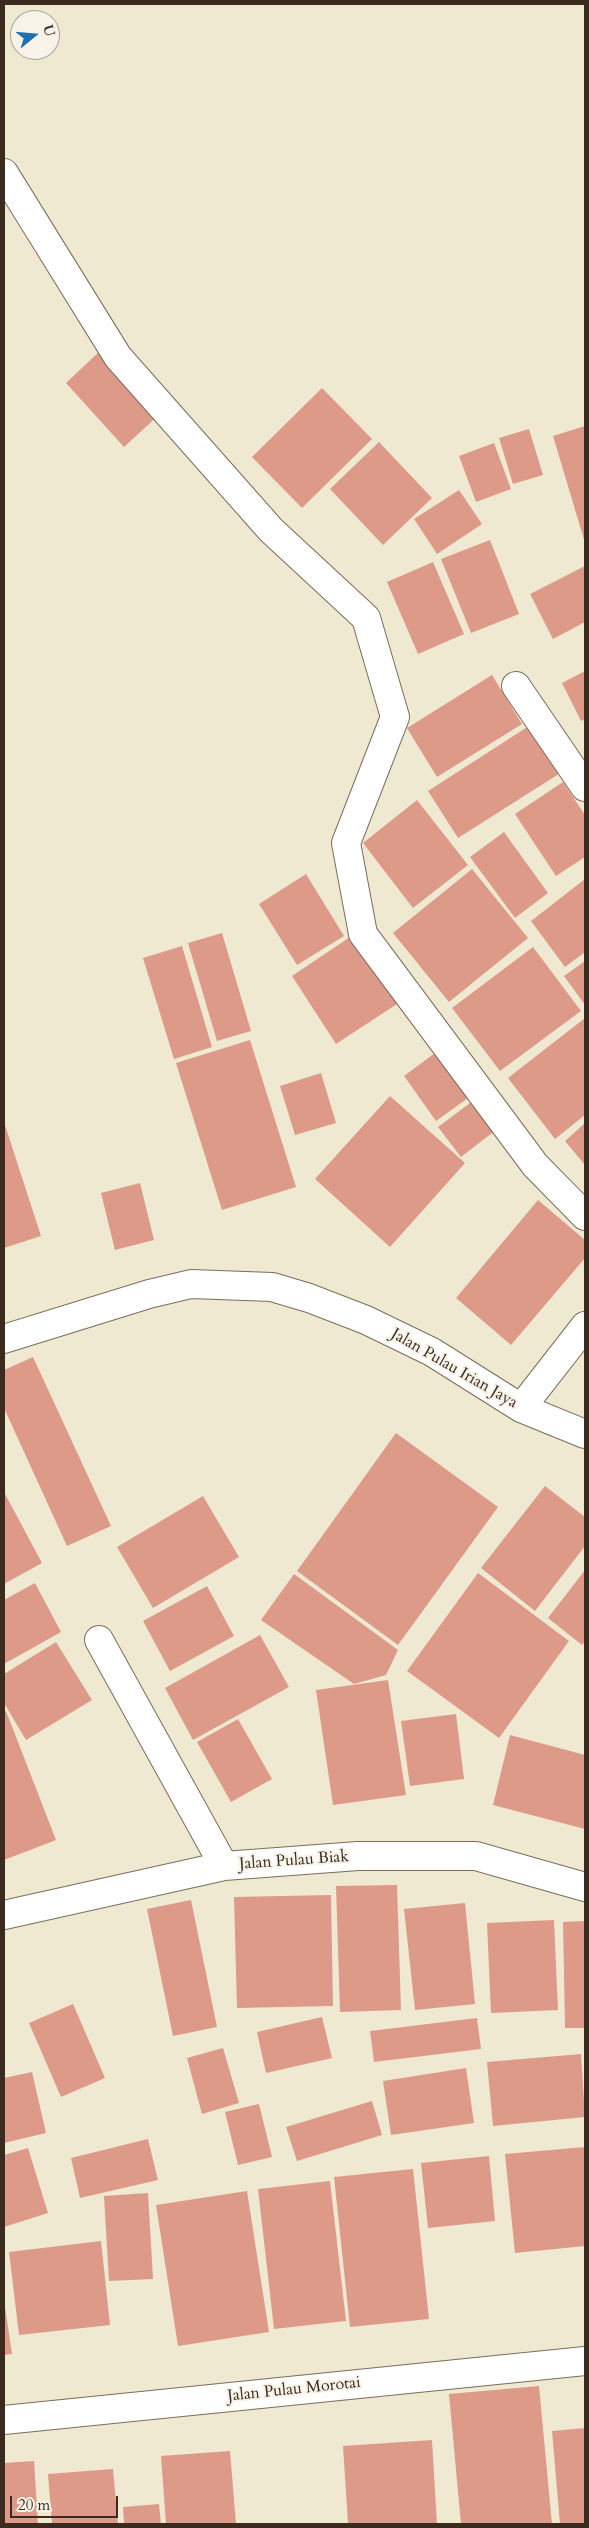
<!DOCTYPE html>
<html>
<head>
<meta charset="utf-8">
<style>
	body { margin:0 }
	#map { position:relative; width:589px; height:2528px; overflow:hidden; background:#efe9d1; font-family:Cardo,serif }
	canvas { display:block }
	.frame { position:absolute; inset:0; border:5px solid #3b2a1e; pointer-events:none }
	.north { position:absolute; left:10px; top:10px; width:50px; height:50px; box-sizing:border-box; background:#f7f3e8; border:1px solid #aca397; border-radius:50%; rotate:73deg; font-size:14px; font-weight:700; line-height:20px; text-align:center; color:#3b2a1e }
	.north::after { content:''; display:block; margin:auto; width:18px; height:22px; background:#1f6fb2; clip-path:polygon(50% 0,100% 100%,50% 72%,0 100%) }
	.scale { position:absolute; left:10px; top:2496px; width:108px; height:22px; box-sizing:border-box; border:2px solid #3b2a1e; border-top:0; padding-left:6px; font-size:15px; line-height:18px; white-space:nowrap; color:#3b2a1e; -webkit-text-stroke:4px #f7f3e8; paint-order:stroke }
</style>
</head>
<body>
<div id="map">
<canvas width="589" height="2528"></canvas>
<div class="frame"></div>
<div class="north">U</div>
<div class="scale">20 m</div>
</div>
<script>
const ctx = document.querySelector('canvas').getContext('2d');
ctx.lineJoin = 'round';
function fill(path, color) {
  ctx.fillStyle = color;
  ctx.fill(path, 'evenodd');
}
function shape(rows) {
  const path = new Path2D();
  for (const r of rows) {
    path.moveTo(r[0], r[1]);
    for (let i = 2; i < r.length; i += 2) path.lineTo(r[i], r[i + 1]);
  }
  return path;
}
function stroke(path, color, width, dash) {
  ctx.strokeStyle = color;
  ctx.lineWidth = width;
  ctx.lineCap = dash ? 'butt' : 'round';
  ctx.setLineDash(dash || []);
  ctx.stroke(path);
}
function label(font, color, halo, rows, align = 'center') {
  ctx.font = font + ' Cardo,serif';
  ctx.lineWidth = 4;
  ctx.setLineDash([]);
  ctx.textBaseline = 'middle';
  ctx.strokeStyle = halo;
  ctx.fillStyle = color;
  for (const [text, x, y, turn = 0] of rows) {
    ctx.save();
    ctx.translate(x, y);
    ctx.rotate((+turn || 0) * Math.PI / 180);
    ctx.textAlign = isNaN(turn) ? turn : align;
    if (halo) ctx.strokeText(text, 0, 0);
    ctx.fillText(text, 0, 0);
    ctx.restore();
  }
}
fill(shape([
	[101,350,161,413,124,447,66,383],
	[322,388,372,439,302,508,252,457],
	[585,426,585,543,553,436],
	[529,429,543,475,513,484,499,438],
	[379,442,432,498,383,545,330,489],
	[494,443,511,489,476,502,459,456],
	[459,490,482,524,437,554,414,519],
	[490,540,519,614,471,633,441,559],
	[433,562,464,634,418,654,387,582],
	[585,566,585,622,553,639,530,594],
	[585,671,585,719,581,721,562,683],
	[492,675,522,724,437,777,407,728],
	[532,724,562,772,458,838,428,791],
	[563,782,585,815,585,857,556,876,515,814],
	[417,800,468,865,413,908,363,843],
	[504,832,548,893,515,918,470,857],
	[472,869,528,938,449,1002,393,933],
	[306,874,344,936,297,965,259,904],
	[585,879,585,952,565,967,531,921],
	[222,933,251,1031,217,1041,188,943],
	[353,935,397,1004,336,1044,292,976],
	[182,946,212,1047,174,1059,143,958],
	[533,947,581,1011,500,1071,452,1008],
	[585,961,585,1005,564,976],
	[585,1018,585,1115,555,1139,508,1078],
	[250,1040,296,1187,222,1210,176,1063],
	[443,1047,475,1093,436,1121,404,1076],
	[321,1073,336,1123,295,1135,280,1086],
	[390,1096,465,1163,390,1247,315,1179],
	[474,1100,496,1130,461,1157,438,1127],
	[4,1122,41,1236,4,1248],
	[585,1123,585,1165,565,1141],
	[140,1183,154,1240,115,1250,101,1193],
	[538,1200,585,1240,585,1258,511,1345,456,1298],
	[33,1357,111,1526,67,1546,4,1408,4,1370],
	[396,1433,498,1507,398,1645,297,1571],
	[545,1486,585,1517,585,1546,535,1611,481,1568],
	[4,1492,42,1563,4,1584],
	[203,1496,239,1557,153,1608,117,1547],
	[585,1570,585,1641,582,1645,548,1618],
	[478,1573,569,1641,499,1738,407,1671],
	[294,1574,398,1650,386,1675,354,1684,261,1620],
	[35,1583,61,1632,4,1664,4,1600],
	[207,1586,234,1636,170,1671,143,1621],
	[260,1635,289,1687,193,1740,165,1688],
	[56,1642,92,1700,26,1740,4,1703,4,1674],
	[388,1680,406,1795,333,1805,316,1690],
	[6,1711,56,1840,4,1860,4,1712],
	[456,1714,464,1779,410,1786,401,1721],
	[238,1719,272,1779,231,1802,197,1742],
	[510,1735,585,1755,585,1829,493,1805],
	[397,1885,401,2010,340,2012,336,1886],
	[331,1895,333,2006,237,2008,234,1897],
	[191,1900,217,2027,173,2036,147,1909],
	[465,1903,475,2004,415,2010,404,1909],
	[554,1920,558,2010,491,2013,487,1923],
	[585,1921,585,2028,565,2028,563,1922],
	[73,2004,105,2078,61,2097,29,2023],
	[322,2017,332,2058,266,2073,257,2032],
	[477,2018,481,2049,374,2062,370,2031],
	[223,2048,239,2103,202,2114,187,2058],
	[581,2054,585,2117,493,2126,487,2062],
	[466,2068,474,2123,391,2135,383,2081],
	[32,2072,46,2133,4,2143,4,2078],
	[372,2101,382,2135,297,2161,286,2127],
	[259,2104,272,2157,238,2165,225,2112],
	[148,2139,158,2180,80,2198,71,2158],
	[585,2147,585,2246,515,2253,505,2154],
	[28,2148,48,2213,4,2227,4,2155],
	[489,2156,495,2221,428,2228,421,2163],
	[413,2169,429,2319,350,2327,334,2177],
	[330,2181,346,2321,274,2329,258,2189],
	[247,2191,269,2332,178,2346,156,2205],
	[148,2193,153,2279,109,2281,104,2196],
	[101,2241,110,2325,19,2335,9,2252],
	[4,2300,12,2354,4,2355],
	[539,2386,552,2524,461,2524,449,2394],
	[585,2428,585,2524,560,2524,552,2431],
	[432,2440,437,2524,348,2524,343,2446],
	[230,2451,236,2524,166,2524,161,2456],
	[34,2461,38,2524,4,2524,4,2463],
	[113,2469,118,2524,52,2524,48,2474],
	[159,2504,161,2524,124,2524,123,2507]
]), '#de9a89');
const minor = shape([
	[4,173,118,357,271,530,366,618,395,717,346,843,363,934,535,1165,585,1216],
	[516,686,585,787],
	[4,1339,149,1294,191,1284,272,1287,309,1298,366,1320,432,1352,521,1408,585,1434],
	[521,1408,585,1326],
	[99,1640,224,1866],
	[4,1915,224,1866,358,1856,476,1856,585,1887],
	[4,2420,585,2361]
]);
stroke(minor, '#7a6d5d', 30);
stroke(minor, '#fff', 28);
label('16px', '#3b2a1e', '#f7f3e8', [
	["Jalan Pulau Irian Jaya",454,1369,30],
	["Jalan Pulau Biak",294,1861,-4],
	["Jalan Pulau Morotai",294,2390,-6]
]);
</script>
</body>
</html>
